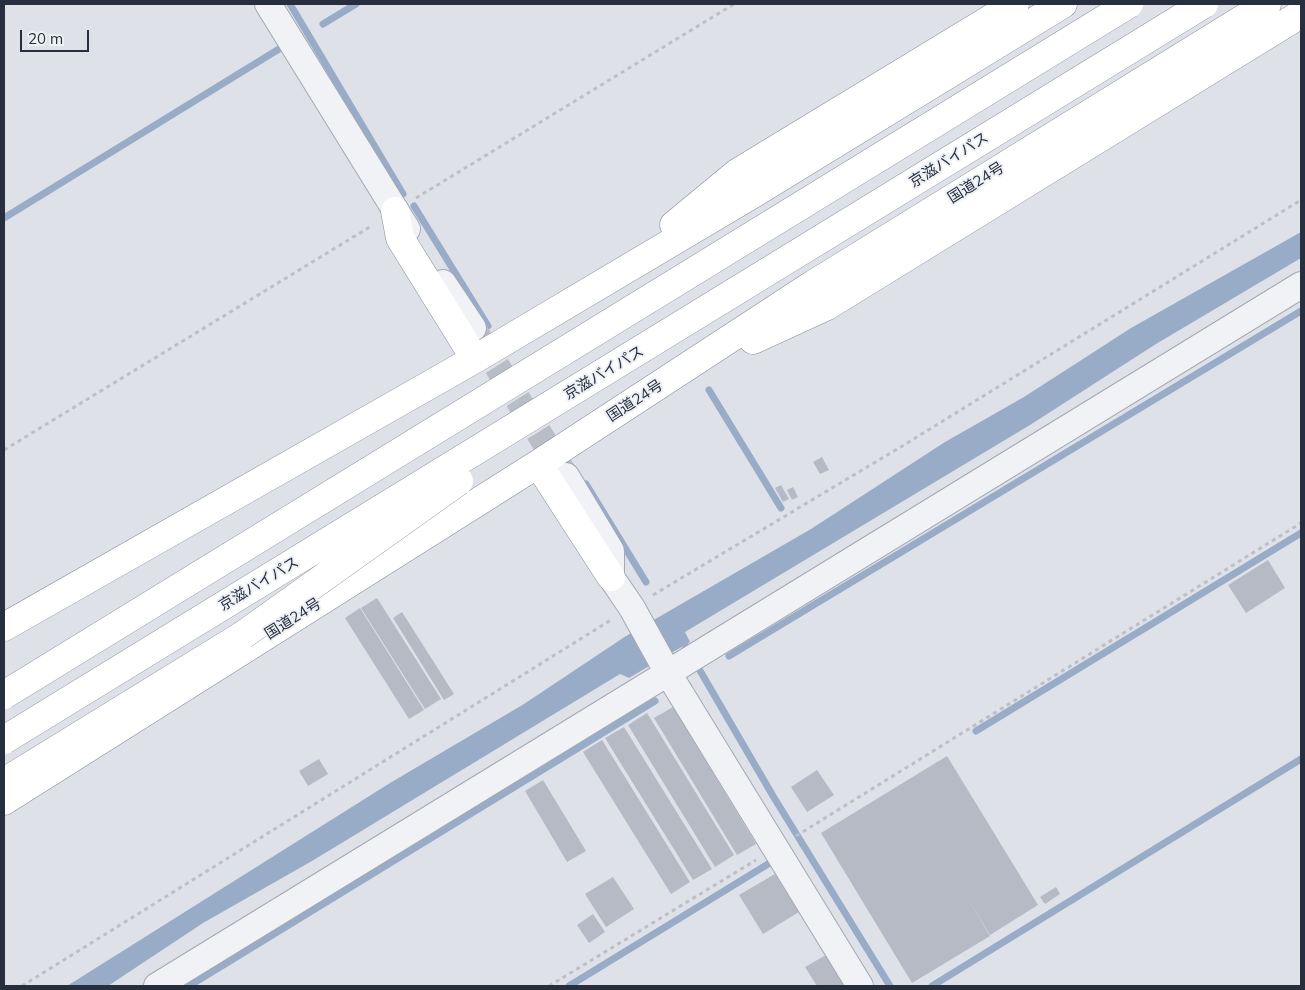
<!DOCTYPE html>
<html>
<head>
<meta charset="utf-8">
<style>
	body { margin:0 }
	#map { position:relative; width:1305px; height:990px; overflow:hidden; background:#dee1e8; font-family:Mulish,sans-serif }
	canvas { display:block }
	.frame { position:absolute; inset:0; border:5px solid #272e3e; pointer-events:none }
	.scale { position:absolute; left:20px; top:30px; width:69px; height:22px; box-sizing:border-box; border:2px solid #272e3e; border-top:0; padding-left:6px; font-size:15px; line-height:18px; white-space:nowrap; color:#272e3e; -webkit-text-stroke:4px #edf0f5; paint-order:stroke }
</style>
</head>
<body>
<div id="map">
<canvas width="1305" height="990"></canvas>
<div class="frame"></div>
<div class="scale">20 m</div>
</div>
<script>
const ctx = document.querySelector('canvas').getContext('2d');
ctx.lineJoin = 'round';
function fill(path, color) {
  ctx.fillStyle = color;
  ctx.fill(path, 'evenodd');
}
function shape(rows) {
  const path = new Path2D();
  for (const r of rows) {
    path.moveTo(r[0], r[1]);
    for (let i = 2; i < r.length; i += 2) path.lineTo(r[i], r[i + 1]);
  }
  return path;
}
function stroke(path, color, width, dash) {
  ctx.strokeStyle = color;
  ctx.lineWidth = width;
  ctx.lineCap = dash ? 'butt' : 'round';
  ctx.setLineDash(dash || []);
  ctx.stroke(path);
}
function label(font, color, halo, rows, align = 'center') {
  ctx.font = font + ' Mulish,"Noto Sans JP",sans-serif';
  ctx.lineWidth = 4;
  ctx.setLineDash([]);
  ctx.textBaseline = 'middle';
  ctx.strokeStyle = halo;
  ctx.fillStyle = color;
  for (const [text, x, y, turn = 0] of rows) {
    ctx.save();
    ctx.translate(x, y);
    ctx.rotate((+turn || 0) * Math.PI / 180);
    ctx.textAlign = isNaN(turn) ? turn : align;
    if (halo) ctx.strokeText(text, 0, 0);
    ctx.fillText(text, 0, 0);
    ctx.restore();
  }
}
fill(shape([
	[1301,232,1301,258,1156,344,1030,425,685,632,690,642,629,678,620,674,312,861,203,923,108,986,67,986,390,783,524,704,626,636,811,529,945,442,1024,397,1131,328]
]), '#98acc8');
stroke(shape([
	[290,4,403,194],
	[323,24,356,4],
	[414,206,488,326],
	[4,218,279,49],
	[709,390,781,508],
	[586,484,646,582],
	[681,638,773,796,890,986],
	[729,656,1301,311],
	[976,731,1301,533],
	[189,986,655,701],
	[569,986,773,861],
	[932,986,1301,759]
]), '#98acc8', 7);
fill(shape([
	[822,457,829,470,820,474,813,462],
	[781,485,789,499,783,502,775,488],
	[793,487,798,497,792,500,787,490],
	[1268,560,1285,588,1246,613,1228,585],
	[377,598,441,699,425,709,361,608],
	[360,608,424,710,409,719,345,618],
	[402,612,454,694,444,700,393,618],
	[673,707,756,844,737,855,654,718],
	[647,713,734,855,715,867,628,725],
	[624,727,712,869,693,880,605,738],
	[602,740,690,882,671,894,583,752],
	[947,756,1038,905,990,935,966,896,990,936,912,983,821,833],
	[319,759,328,774,308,786,299,771],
	[817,770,834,795,807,812,791,787],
	[543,780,586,851,567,862,525,791],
	[775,874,799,912,763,934,739,895],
	[613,877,634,909,606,927,585,894],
	[1056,887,1060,894,1045,904,1040,897],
	[593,914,605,932,589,943,577,925],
	[826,955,844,986,817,986,805,967]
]), '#b5bac4');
stroke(shape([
	[476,333,564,473]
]), '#b9bdc6', 26, [26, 13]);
const minor = shape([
	[268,4,407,229],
	[443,283,473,328],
	[566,476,611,551,611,577,632,608,668,673,860,986],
	[157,986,1301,285]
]);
const trunk = shape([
	[395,211,400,238,475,359],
	[674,225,737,173,1015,4],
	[753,340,827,306,1301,14],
	[538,464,611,577],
	[4,627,475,359,753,194,1063,4],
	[4,801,538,464,812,285,1267,4]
]);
const motorway = shape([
	[4,782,243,635]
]);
stroke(minor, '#a3a8b2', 28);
stroke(trunk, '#858d9e', 29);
stroke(motorway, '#858d9e', 29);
stroke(shape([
	[416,198,734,4],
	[4,450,373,225],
	[653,595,904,445,1301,200],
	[796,836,1301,523],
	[22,986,611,620],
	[549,986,756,860]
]), '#bcbfc6', 3, [4, 4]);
stroke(minor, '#f0f2f6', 26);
stroke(trunk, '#fff', 28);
stroke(motorway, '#fff', 28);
const motorwayBridge = shape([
	[243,635,459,481],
	[4,695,1129,4],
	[4,740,1204,4]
]);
stroke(motorwayBridge, '#858d9e', 29, []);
stroke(motorwayBridge, '#fff', 28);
label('15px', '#272e3e', '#edf0f5', [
	["京滋バイパス",949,160,-32],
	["国道24号",976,183,-32],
	["京滋バイパス",604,373,-31],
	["国道24号",635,401,-33],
	["京滋バイパス",259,584,-31],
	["国道24号",293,619,-32]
]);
</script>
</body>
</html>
